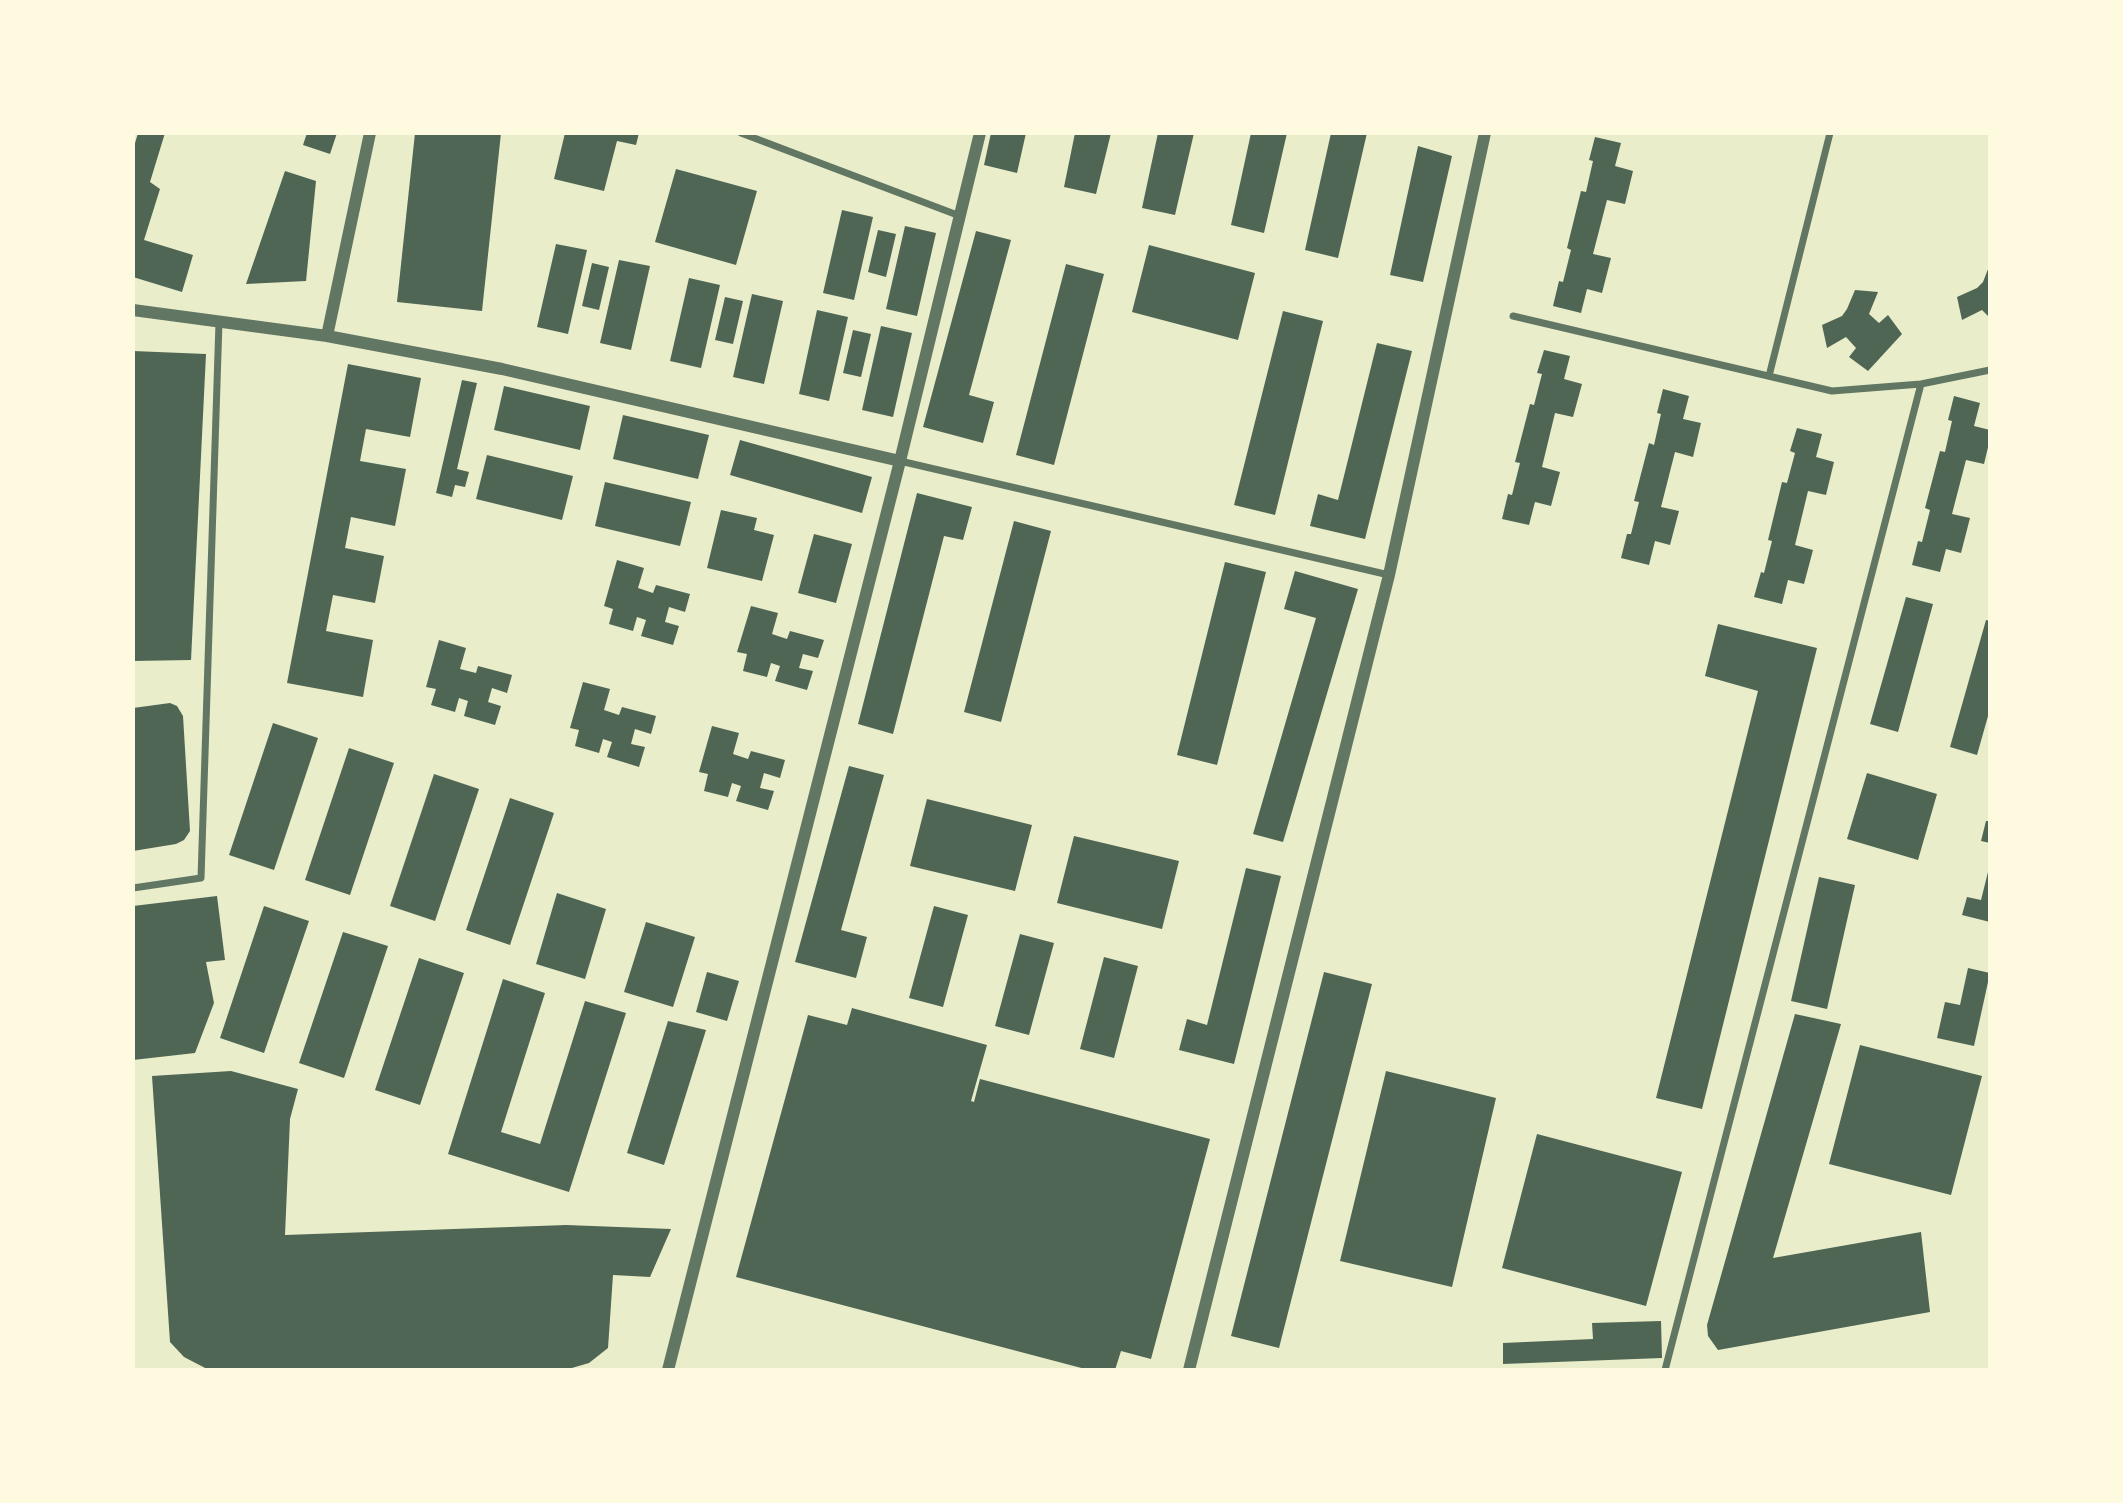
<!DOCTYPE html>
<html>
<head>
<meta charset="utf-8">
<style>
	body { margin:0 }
	#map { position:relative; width:2123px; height:1503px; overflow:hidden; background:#e9edc9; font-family:"Fira Sans",sans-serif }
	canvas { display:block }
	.frame { position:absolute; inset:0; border:135px solid #fefae0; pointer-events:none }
</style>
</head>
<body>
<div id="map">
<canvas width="2123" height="1503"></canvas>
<div class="frame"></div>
</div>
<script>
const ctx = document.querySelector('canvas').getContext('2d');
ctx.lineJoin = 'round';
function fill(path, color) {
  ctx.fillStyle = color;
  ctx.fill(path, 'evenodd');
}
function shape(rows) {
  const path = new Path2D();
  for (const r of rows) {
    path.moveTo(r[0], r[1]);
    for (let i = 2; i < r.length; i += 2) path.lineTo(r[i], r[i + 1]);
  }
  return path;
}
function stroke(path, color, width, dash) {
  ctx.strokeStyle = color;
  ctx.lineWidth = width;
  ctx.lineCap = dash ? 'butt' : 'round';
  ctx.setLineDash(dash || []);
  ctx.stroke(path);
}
fill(shape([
	[138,133,165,133,150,182,160,189,144,240,193,255,182,292,133,277,133,150],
	[307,133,337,133,330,154,303,145],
	[415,133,501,133,482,311,397,302],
	[565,133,639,133,636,145,617,141,604,191,554,179],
	[991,133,1026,133,1017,173,984,165],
	[1075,133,1111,133,1096,194,1064,187],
	[1158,133,1194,133,1175,215,1142,208],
	[1251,133,1287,133,1264,233,1231,225],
	[1331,133,1367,133,1338,258,1305,250],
	[1595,137,1621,143,1615,166,1633,171,1625,204,1607,200,1593,254,1611,258,1602,293,1587,289,1581,313,1553,306,1559,281,1563,282,1571,250,1567,248,1581,191,1586,192,1593,161,1589,160],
	[1418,146,1452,156,1423,282,1390,275],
	[676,169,757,191,736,265,655,242],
	[285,171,316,181,306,281,246,284],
	[842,210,873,217,854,300,823,293],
	[905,226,936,233,917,316,886,309],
	[878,230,896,234,886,277,868,272],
	[976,231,1011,240,969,395,994,402,983,443,923,427],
	[556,244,587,250,568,334,537,327],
	[1149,245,1255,273,1238,340,1132,312],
	[619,260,650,266,631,350,600,343],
	[592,263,609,267,599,310,582,306],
	[1066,264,1104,274,1054,465,1016,455],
	[1990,264,1990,318,1982,310,1962,320,1957,297,1977,288,1983,282],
	[689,278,720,285,701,368,670,361],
	[1855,290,1878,292,1869,314,1879,323,1888,315,1902,334,1868,371,1849,357,1856,348,1846,337,1827,348,1822,325,1842,316,1847,309],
	[752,294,783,301,764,384,733,377],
	[725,297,743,301,733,344,715,340],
	[817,310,848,317,829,401,799,394],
	[1283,311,1323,321,1275,515,1234,505],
	[881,326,912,333,893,417,862,410],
	[853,330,871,334,861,377,843,373],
	[1377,343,1412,351,1365,539,1310,526,1318,494,1338,500],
	[1544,350,1570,356,1564,379,1582,384,1573,417,1555,413,1542,467,1560,472,1551,506,1535,502,1529,525,1502,519,1508,494,1512,495,1520,463,1515,462,1530,404,1534,405,1542,374,1537,373],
	[133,351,206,354,191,660,133,661],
	[348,364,421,378,410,437,366,429,360,461,406,469,395,526,351,517,345,548,384,556,375,603,333,595,326,631,373,640,363,697,287,683],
	[462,380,477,383,457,469,469,472,465,487,455,485,452,497,436,493],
	[504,386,590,406,580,450,494,430],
	[1663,389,1689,396,1683,419,1701,423,1693,457,1675,452,1661,507,1679,511,1670,545,1655,541,1649,565,1621,558,1627,534,1631,534,1639,502,1634,501,1649,443,1654,445,1661,414,1657,413],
	[1954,396,1980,403,1974,426,1990,430,1990,439,1984,464,1966,460,1952,514,1970,518,1961,553,1946,549,1940,572,1912,565,1918,541,1922,542,1930,510,1925,508,1940,451,1945,452,1952,421,1948,420],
	[623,415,709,435,698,479,613,459],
	[1797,428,1822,434,1816,457,1834,462,1826,495,1808,491,1795,545,1813,550,1804,584,1788,580,1782,604,1754,597,1761,572,1764,573,1772,541,1768,540,1782,482,1787,483,1795,453,1790,451],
	[740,440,872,477,862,513,730,475],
	[487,455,573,476,562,520,476,499],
	[605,482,691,502,680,546,595,526],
	[917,493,972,507,963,540,944,536,893,734,858,724],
	[721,510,757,518,754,530,774,535,762,581,707,568],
	[1014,521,1051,531,1001,722,964,712],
	[814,534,852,544,836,603,798,593],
	[617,560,644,568,638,588,653,593,656,585,690,594,685,612,669,607,665,622,679,626,673,645,641,636,646,620,637,617,633,631,609,624,613,609,604,606],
	[1225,562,1266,572,1217,765,1177,755],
	[1295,571,1358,589,1283,842,1253,834,1316,618,1284,609],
	[1906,597,1933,604,1898,732,1870,724],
	[751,606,778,613,772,634,787,639,790,631,824,640,818,658,803,654,799,668,813,671,807,690,775,681,780,666,771,663,767,677,743,671,747,654,737,652],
	[1986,620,1990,621,1990,709,1977,755,1950,747],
	[1718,624,1817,648,1702,1109,1656,1098,1758,691,1705,676],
	[439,640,466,648,460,669,476,673,478,666,512,675,507,693,492,688,488,702,501,706,495,725,464,716,468,701,459,698,455,712,431,705,436,689,426,687],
	[583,682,610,689,604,710,619,715,622,707,656,716,651,734,635,729,631,744,645,747,639,767,607,757,612,742,603,739,599,753,575,746,579,730,570,728],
	[170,703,177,706,183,716,190,831,184,840,176,844,133,851,133,708],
	[273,723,318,738,274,870,229,855],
	[712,726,739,733,733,754,748,759,751,751,785,760,780,778,764,773,760,788,774,791,768,810,736,801,741,786,732,783,728,797,704,791,708,774,699,772],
	[349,748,394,763,350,895,305,880],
	[849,766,884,775,841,930,867,937,856,978,795,962],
	[1867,773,1937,794,1918,860,1847,839],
	[434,774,479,789,435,921,390,906],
	[510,798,554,813,510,945,466,930],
	[927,799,1032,825,1015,891,910,866],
	[1986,821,1990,821,1990,843,1981,841],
	[1074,836,1179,861,1162,929,1057,903],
	[1246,868,1281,876,1234,1064,1179,1050,1187,1019,1207,1025],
	[1989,868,1990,922,1962,915,1967,897,1981,900],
	[1819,877,1855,885,1827,1009,1791,1001],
	[557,893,606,909,585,979,536,964],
	[217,896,225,960,206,962,214,1003,195,1053,133,1060,133,906],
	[264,906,309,921,264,1053,220,1038],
	[934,906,968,915,943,1007,909,998],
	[646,922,695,937,673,1007,624,992],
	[343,932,388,946,344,1078,299,1063],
	[1020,934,1054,943,1029,1035,995,1026],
	[1104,957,1138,966,1114,1058,1080,1049],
	[419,958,464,973,420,1105,375,1090],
	[1968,968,1990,973,1974,1046,1937,1038,1945,1002,1960,1005],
	[707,972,739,981,727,1021,696,1012],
	[1324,972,1372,984,1279,1348,1231,1336],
	[503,979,545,993,501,1132,540,1144,585,1001,626,1013,569,1192,448,1154],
	[852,1008,987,1045,971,1101,974,1102,980,1079,1210,1139,1151,1359,1121,1351,1115,1370,1089,1370,736,1277,808,1015,847,1025],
	[1795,1014,1841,1024,1773,1258,1921,1232,1930,1312,1718,1350,1708,1336,1707,1325],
	[668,1021,706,1030,664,1165,627,1153],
	[1860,1045,1982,1076,1951,1195,1829,1164],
	[231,1071,298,1089,290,1119,285,1235,566,1225,671,1229,650,1277,613,1275,608,1348,589,1363,565,1370,209,1370,184,1357,170,1342,152,1076],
	[1386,1071,1496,1098,1452,1287,1340,1261],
	[1537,1134,1682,1172,1646,1306,1502,1268],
	[1661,1321,1662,1358,1503,1364,1503,1343,1593,1339,1592,1323]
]), '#4f6655');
stroke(shape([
	[741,133,960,216],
	[1513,316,1832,391,1921,384,1990,370],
	[1769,376,1830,133],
	[900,461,1389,575],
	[133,888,201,878,219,322],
	[1665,1370,1921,384]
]), '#617663', 7);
stroke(shape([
	[133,310,327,336,502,369,900,461],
	[327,336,370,133],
	[668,1370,900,461,980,133],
	[1189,1370,1389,575,1485,133]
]), '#617663', 12);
</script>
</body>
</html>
